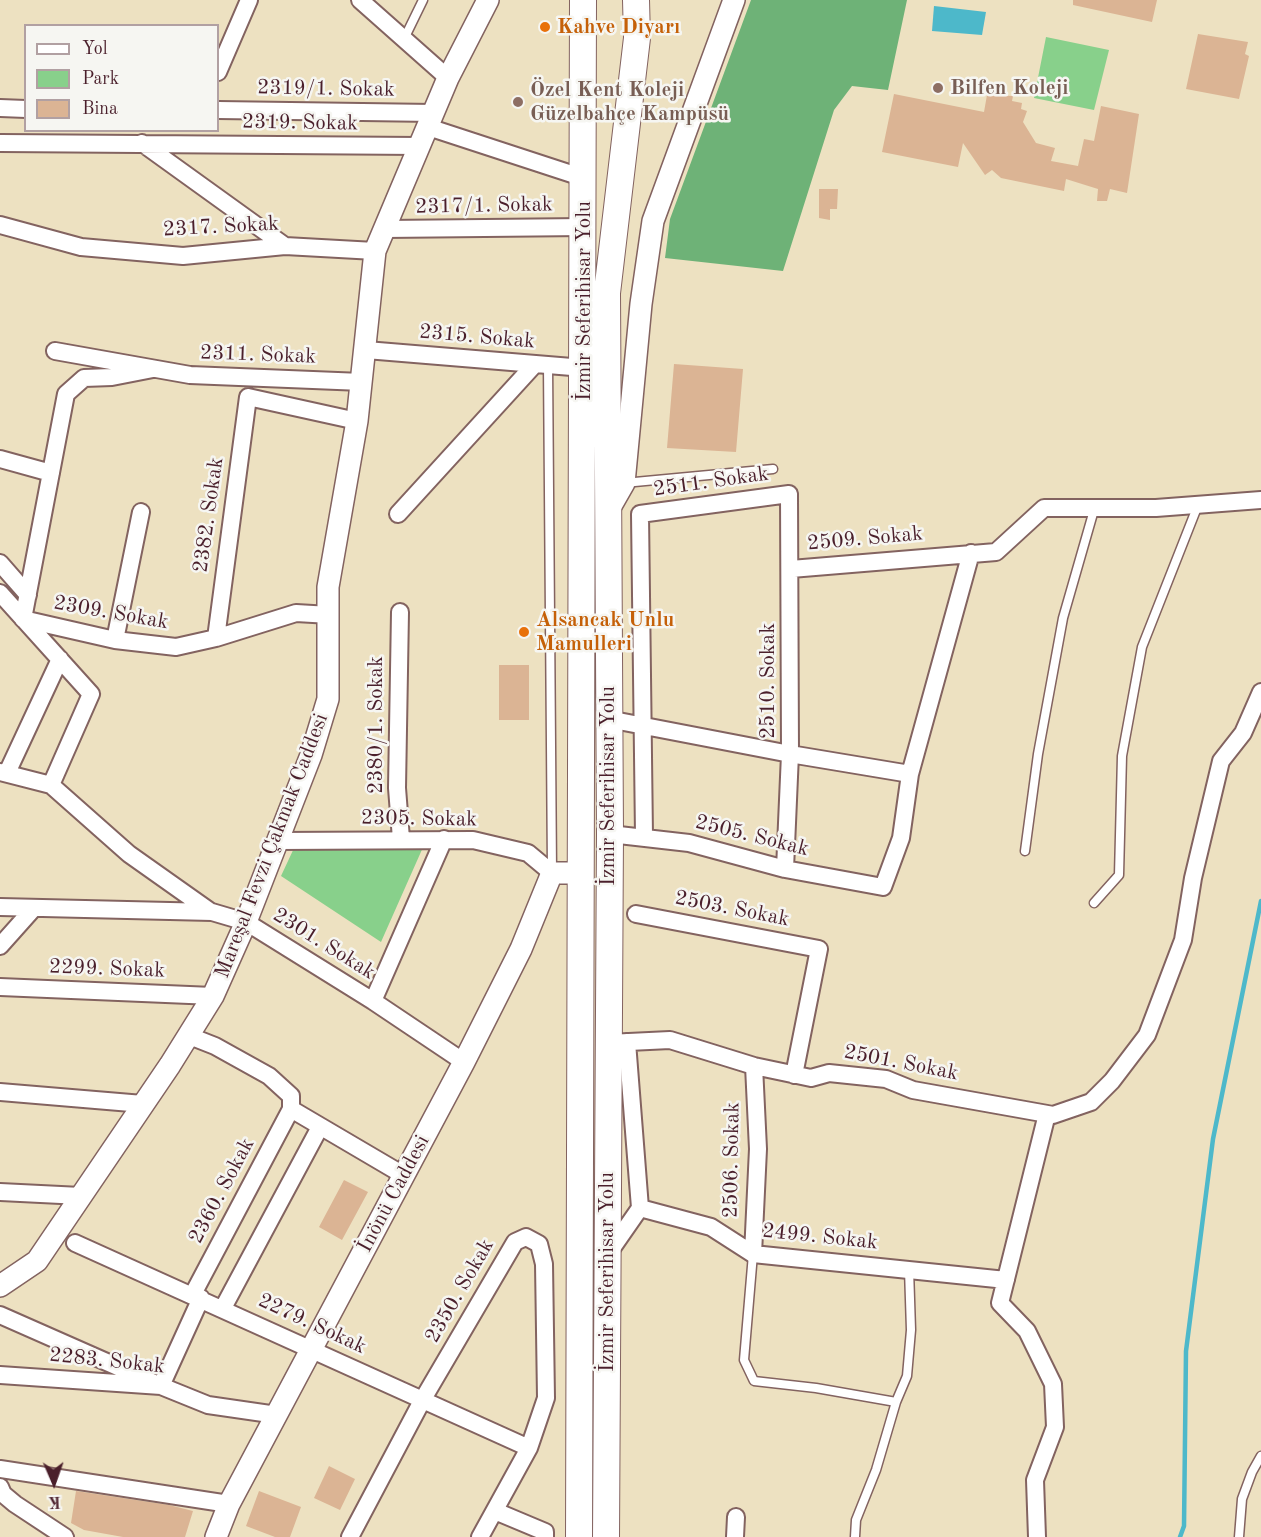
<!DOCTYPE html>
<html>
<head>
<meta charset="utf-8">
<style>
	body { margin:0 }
	#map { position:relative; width:1261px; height:1537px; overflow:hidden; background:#ede1c1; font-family:"Old Standard TT",serif }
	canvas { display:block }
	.legend { position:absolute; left:24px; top:24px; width:195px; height:108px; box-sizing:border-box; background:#f6f6f2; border:2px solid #b1a0a2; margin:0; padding:8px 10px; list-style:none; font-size:18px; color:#4a1f2b }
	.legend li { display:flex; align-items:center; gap:12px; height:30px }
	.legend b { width:30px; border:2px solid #b1a0a2 }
	.north { position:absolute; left:24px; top:1453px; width:60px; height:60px; -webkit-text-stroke:4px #f6f6f2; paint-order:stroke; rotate:178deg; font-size:16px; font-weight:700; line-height:24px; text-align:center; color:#4a1f2b }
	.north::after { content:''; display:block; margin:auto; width:21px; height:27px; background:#4a1f2b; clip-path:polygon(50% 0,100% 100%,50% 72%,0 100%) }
</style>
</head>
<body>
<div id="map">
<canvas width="1261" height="1537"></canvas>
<ul class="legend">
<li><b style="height:8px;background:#fff"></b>Yol</li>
<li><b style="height:16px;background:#88d08b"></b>Park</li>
<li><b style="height:16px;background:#dbb494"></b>Bina</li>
</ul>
<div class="north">K</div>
</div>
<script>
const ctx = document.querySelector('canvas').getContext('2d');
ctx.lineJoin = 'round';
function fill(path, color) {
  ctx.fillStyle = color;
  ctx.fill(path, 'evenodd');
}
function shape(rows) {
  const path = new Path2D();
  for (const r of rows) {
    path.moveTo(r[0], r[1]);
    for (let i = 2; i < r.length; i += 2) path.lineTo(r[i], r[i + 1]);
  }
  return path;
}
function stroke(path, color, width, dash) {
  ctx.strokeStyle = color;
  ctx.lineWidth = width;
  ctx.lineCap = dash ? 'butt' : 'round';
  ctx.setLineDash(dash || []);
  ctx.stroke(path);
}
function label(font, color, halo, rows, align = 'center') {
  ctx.font = font + ' "Old Standard TT",serif';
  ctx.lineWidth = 5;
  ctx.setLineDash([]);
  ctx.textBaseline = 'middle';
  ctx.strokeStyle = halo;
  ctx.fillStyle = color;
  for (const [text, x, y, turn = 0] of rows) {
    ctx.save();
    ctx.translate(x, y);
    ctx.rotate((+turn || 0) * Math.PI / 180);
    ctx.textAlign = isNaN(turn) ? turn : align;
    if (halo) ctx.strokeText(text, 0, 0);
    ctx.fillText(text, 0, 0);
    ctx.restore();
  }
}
fill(shape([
	[1046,37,1109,50,1094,110,1034,98],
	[424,845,381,942,281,876,295,846]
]), '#88d08b');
fill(shape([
	[751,0,907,0,888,90,852,86,834,110,783,271,665,258,670,219]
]), '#6eb277');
fill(shape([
	[934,6,986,12,982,35,932,31]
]), '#4db8ca');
stroke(shape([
	[1180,1537,1184,1526,1186,1351,1213,1139,1261,901]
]), '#4db8ca', 4.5);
fill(shape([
	[1073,0,1157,0,1152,22,1073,5],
	[1198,34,1248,42,1245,54,1249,56,1239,99,1186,89],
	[894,94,984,112,987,95,1013,96,1012,101,1022,103,1021,109,1027,111,1023,122,1036,143,1055,148,1051,161,1078,166,1084,139,1094,141,1101,106,1139,114,1127,193,1110,189,1107,201,1097,201,1098,189,1066,179,1064,191,1001,178,992,170,985,175,963,143,958,167,882,152],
	[819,189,838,189,837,209,830,209,830,220,819,218],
	[674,364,743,369,736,452,667,448],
	[499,665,529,665,529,720,499,720],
	[344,1180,368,1192,342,1240,319,1227],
	[329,1466,355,1479,340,1510,314,1498],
	[76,1491,169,1505,193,1511,185,1537,123,1537,84,1530,71,1523],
	[259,1491,301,1507,290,1537,275,1537,246,1526]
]), '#dbb494');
const service = shape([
	[404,39,423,0],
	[548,365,552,872],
	[624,483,773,469],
	[1025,851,1038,754,1063,618,1094,510],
	[1094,903,1119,875,1122,756,1142,647,1198,505],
	[753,1254,744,1360,754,1381,816,1388,896,1402,907,1376,911,1330,909,1269],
	[855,1537,856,1520,876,1470,896,1402],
	[1239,1537,1242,1499,1252,1472,1261,1456]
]);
const minor = shape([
	[360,0,448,78],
	[218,72,249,0],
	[0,108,26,109],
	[218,110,434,113],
	[428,127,584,178],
	[0,143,420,146],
	[142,143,285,246],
	[0,225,81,247,183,256,285,246,375,251],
	[384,229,585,227],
	[366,350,584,368],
	[55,351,190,375,362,382],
	[153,369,112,377,84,378,66,394,23,619,115,640,176,647,216,638,296,613,330,615],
	[0,459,51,473],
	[398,514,535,364],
	[0,563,28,595],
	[791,569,996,552,1044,508,1156,508,1261,500],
	[0,593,91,694,51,785],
	[400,612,397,788,401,839],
	[216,638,248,397,357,421],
	[115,640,141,512],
	[608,719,790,754,910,774],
	[0,772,51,785,129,854,211,912],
	[7,773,60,659],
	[610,834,689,843,785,869,883,887,901,838,910,774,971,553],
	[644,836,640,514,789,494,790,754,785,869],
	[277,841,473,840,528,853,552,873],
	[0,907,212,912,246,922,373,1001,464,1062],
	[636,914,819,949,794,1075],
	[0,946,33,909],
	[0,987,213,996],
	[373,1001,444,839],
	[187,1035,215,1046,269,1076,291,1096,291,1109,405,1176],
	[627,1042,640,1208],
	[608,1043,670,1040,754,1066,811,1078,829,1073,886,1079,913,1090,1053,1115,1091,1102,1112,1081,1147,1035,1183,940,1193,878,1221,761,1243,733,1261,692],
	[0,1092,143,1104],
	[0,1192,81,1196],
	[640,1208,711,1227,753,1254,1006,1280],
	[75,1243,529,1448],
	[608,1254,640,1208],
	[753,1254,758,1149,754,1066],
	[193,1294,291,1109],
	[223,1308,320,1127],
	[0,1315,161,1386,201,1298],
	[0,1375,161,1386,208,1405,277,1415],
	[0,1469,229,1504],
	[0,1487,3,1494,15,1504,65,1537],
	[495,1511,545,1532,545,1537],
	[350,1537,423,1399,515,1242,526,1237,539,1244,544,1264,546,1398,529,1448,480,1537],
	[735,1537,736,1517],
	[1037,1537,1035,1480,1055,1427,1053,1384,1027,1331,1000,1303,1047,1114]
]);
const tertiary = shape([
	[608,511,624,483,641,304,653,221,734,0],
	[0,1286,37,1261,170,1065,213,996,246,922,311,755,328,699,328,587,357,421,375,251,448,78,488,0],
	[216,1537,229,1504,464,1062,521,949,552,873,580,873]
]);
const primary = shape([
	[579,1537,583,0],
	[606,1537,610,834,607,293,637,38,636,0]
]);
stroke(service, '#836360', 11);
stroke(minor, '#836360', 20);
stroke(tertiary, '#836360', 24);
stroke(primary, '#836360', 28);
stroke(service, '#fff', 8);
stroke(minor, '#fff', 16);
stroke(tertiary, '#fff', 21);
stroke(primary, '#fff', 26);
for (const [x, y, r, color] of [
	[545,27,6,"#e8710a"],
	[938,88,6,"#8d6e63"],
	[518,102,6,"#8d6e63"],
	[524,632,6,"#e8710a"]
]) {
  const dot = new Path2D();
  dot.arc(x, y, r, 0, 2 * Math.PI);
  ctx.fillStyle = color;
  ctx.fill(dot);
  stroke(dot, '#f6f6f2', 2);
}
label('bold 21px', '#c56008', '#f6f6f2', [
	["Kahve Diyarı",557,27],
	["Alsancak Unlu",536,620],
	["Mamulleri",536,644]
], 'left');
label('bold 21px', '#785e54', '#f6f6f2', [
	["Bilfen Koleji",950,88],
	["Özel Kent Koleji",530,90],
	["Güzelbahçe Kampüsü",530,114]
], 'left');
label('21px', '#4a1f2b', '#f6f6f2', [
	["2319/1. Sokak",326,89,1],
	["2319. Sokak",300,123,1],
	["2317/1. Sokak",484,206,-1],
	["2317. Sokak",221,227,-3],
	["İzmir Seferihisar Yolu",584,301,-90],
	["2315. Sokak",477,337,5],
	["2311. Sokak",258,355,2],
	["2511. Sokak",711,482,-8],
	["2382. Sokak",209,515,-82],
	["2509. Sokak",865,539,-5],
	["2309. Sokak",111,613,10],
	["2510. Sokak",768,681,-90],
	["2380/1. Sokak",376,725,-90],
	["İzmir Seferihisar Yolu",608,786,-90],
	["2305. Sokak",419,819,1],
	["2505. Sokak",752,836,14],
	["Mareşal Fevzi Çakmak Caddesi",272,846,-69],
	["2503. Sokak",732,909,11],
	["2301. Sokak",324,944,32],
	["2299. Sokak",107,969,2],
	["2501. Sokak",901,1063,11],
	["2506. Sokak",732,1160,-89],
	["2360. Sokak",222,1191,-62],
	["İnönü Caddesi",394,1194,-62],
	["2499. Sokak",820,1237,6],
	["İzmir Seferihisar Yolu",607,1272,-90],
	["2350. Sokak",460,1291,-60],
	["2279. Sokak",312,1324,25],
	["2283. Sokak",107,1361,6]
]);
</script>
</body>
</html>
